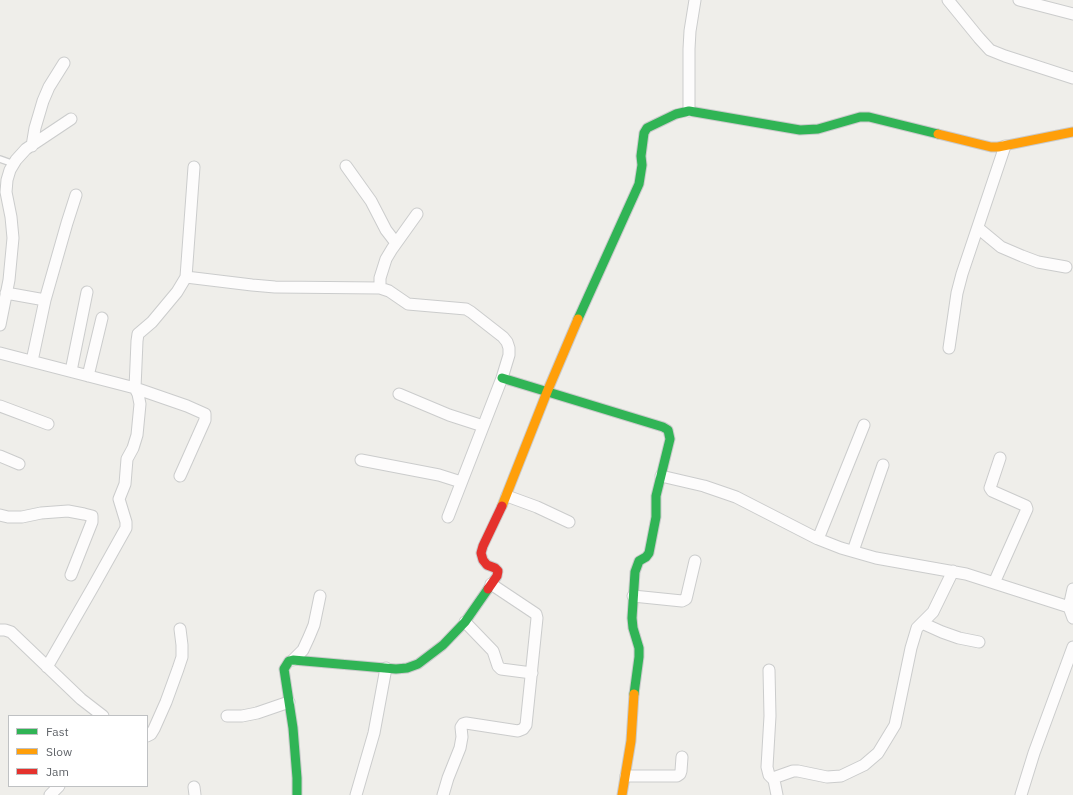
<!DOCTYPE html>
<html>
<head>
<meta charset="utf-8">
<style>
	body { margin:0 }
	#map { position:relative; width:1073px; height:795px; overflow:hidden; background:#efeeea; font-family:"IBM Plex Sans",sans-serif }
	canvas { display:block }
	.legend { position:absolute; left:8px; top:715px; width:140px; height:72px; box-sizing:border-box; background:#fff; border:1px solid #bfc1c3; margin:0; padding:5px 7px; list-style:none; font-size:12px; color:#5f6368 }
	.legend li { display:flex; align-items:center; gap:8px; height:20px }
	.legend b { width:20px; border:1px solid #bfc1c3 }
</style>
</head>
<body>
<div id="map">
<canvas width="1073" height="795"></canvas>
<ul class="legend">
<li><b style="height:5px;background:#30b455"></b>Fast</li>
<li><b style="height:5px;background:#ff9f0a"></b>Slow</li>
<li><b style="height:5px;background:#e5322d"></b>Jam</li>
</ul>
</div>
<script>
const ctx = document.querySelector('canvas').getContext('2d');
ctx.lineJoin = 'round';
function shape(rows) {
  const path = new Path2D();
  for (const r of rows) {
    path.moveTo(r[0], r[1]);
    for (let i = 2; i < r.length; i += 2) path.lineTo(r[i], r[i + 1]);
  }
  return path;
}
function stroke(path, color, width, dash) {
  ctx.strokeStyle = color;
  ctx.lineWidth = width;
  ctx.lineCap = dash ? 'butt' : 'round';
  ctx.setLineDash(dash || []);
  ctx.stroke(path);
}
const lane = shape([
	[0,159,14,164]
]);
const street = shape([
	[948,0,979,38,990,50,1005,56,1073,78],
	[1019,0,1073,14],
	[689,111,689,49,690,31,695,0],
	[32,146,35,128,43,101,49,87,64,63],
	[346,166,371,201,386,230,396,243],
	[978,228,1001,247,1022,256,1038,262,1066,267],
	[186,277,252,285,275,287,380,288,389,291,408,304,466,309,471,312,503,337,507,342,509,348,509,355,502,378,448,517],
	[380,288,380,278,386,259,392,249,417,214],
	[6,293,45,300],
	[0,325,9,280,13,238,11,217,6,192,7,180,10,170,16,160,26,149,71,119],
	[949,348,957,293,962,274,1005,146],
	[0,353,135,388,187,406,205,414,205,420,180,476],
	[32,361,45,300,67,223,76,195],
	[71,371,87,292],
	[88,376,102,318],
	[399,394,449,415,483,426],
	[0,406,48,424],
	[0,456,19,464],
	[361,460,439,475,461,482],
	[661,476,704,486,736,497,818,539,841,548,876,558,966,574,1069,607,1073,618],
	[507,496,537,507,569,522],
	[0,515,8,517,22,517,41,513,68,511,84,514,92,516,92,522,71,575],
	[818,539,864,425],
	[853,551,883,465],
	[994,583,1027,509,1026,506,992,491,990,488,1000,458],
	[633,596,682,601,686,599,687,595,695,561],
	[1069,607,1073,589],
	[465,622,493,651,498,666,501,669,532,673],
	[922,623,942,632,959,638,979,642],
	[0,630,5,630,11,632,81,699,103,716],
	[293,660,303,650,309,637,314,625,320,596],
	[47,667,93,587,126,528,126,522,119,499,125,484,127,459,133,448,137,435,140,404,138,394,135,388,137,341,138,334,152,322,177,292,186,277,194,167],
	[769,670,770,716,767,767,769,775,774,780],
	[227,716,242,716,257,713,289,702],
	[147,736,151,734,154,729,166,702,178,669,182,657,182,645,180,629],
	[626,776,677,776,680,774,681,771,682,757],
	[194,787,195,795],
	[50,795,59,786],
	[356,795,374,733,386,668],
	[443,795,448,778,460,748,462,737,461,727,463,724,466,723,518,731,523,729,526,725,537,618,536,614,491,584],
	[777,795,774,780,776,777,793,771,798,771,827,777,841,776,864,765,878,753,895,725,911,648,917,628,933,612,953,571],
	[1021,795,1034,753,1073,647]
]);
const fast = shape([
	[578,319,639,184,642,165,641,156,644,133,647,128,676,114,689,111,800,130,818,129,860,117,869,117,938,134],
	[502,378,663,427,668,430,670,439,656,496,656,517,649,553,646,557,639,561,635,572,632,618,633,628,639,648,639,657,634,694],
	[297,795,297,778,293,728,284,669,289,661,293,660,396,669,407,668,418,664,443,645,465,622,488,589]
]);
const slow = shape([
	[938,134,991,147,998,147,1073,132],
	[502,506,547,392,578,319],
	[622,795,631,741,634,694]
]);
const jam = shape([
	[488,589,497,576,498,571,495,568,487,565,483,560,481,553,483,546,502,506]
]);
stroke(lane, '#cbcccc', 8);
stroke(street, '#cbcccc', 13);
stroke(fast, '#cacacb', 11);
stroke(slow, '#cacacb', 11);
stroke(jam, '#cacacb', 11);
stroke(lane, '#fdfcfc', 5.5);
stroke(street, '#fdfcfc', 11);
stroke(fast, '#30b455', 9);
stroke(slow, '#ff9f0a', 9);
stroke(jam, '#e5322d', 9);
</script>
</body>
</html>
